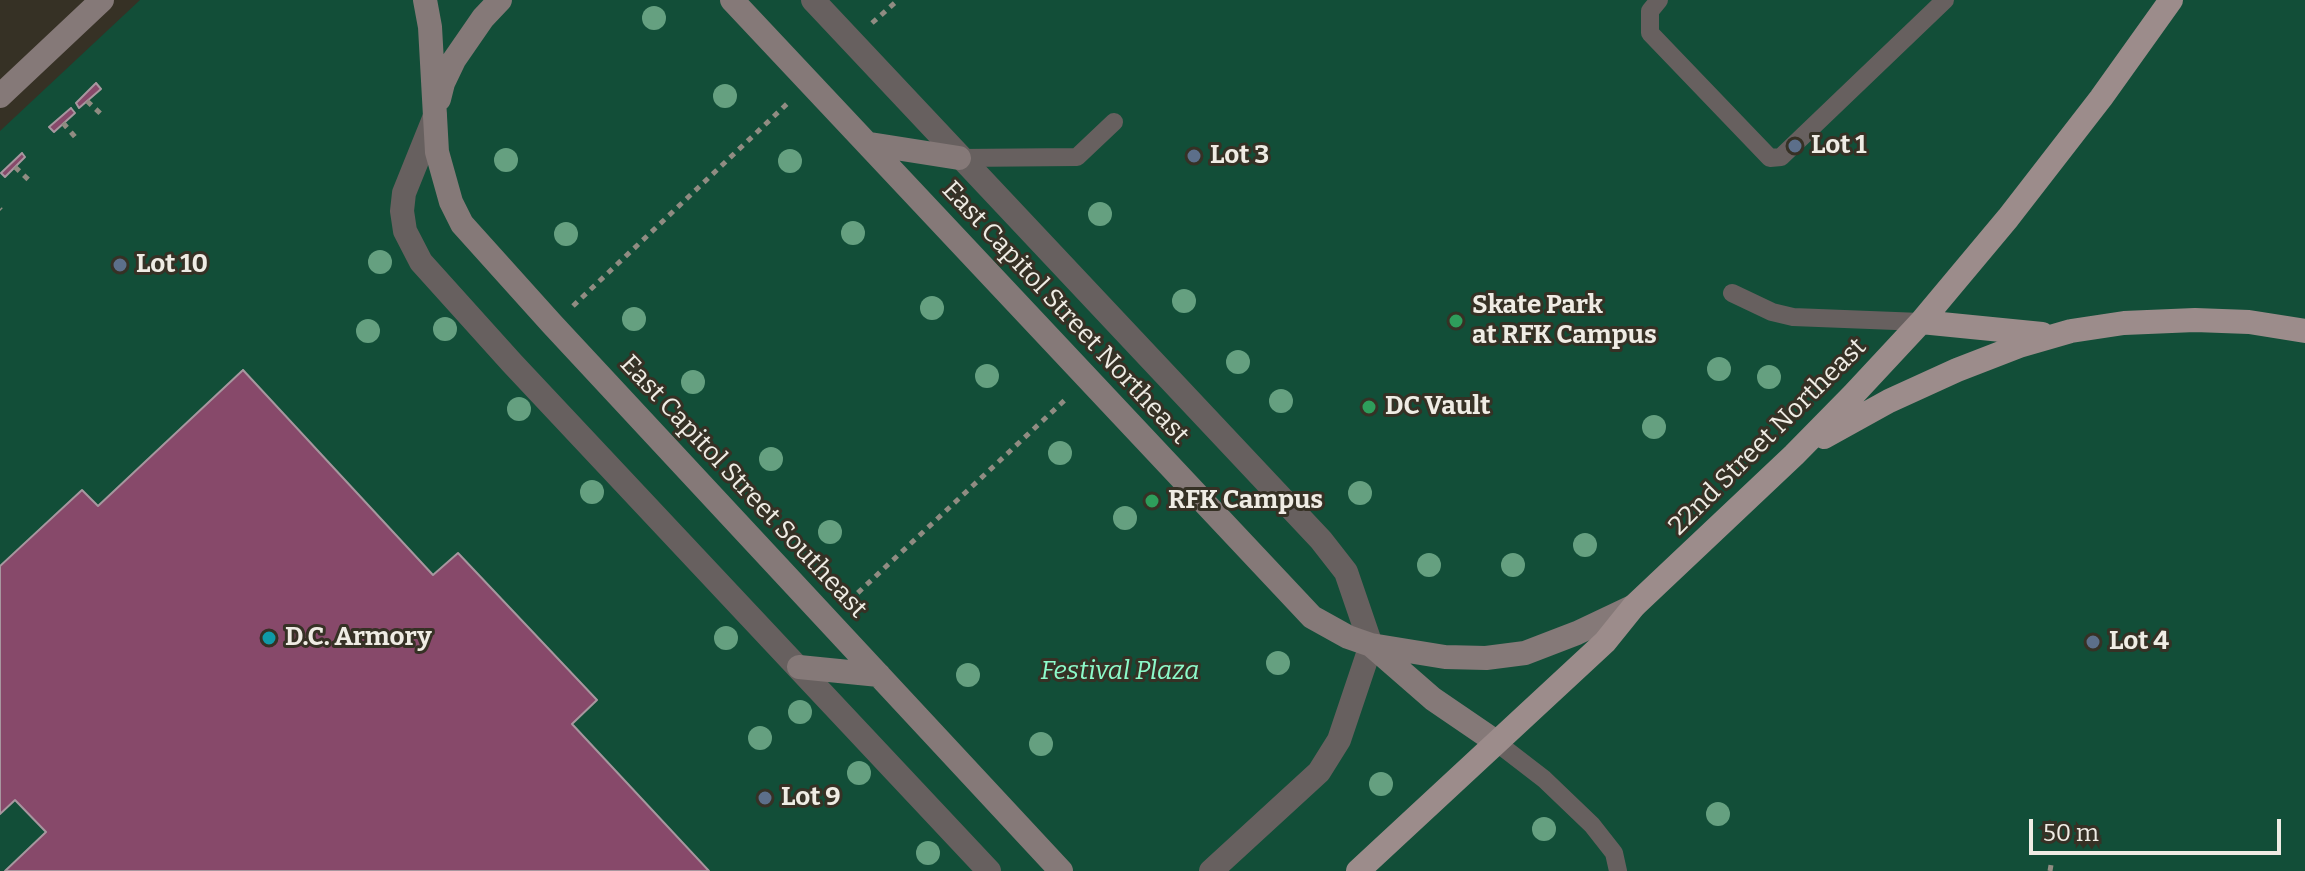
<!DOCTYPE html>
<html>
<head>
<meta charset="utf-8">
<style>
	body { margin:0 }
	#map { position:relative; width:2305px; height:871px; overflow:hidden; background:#363125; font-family:Bitter,serif }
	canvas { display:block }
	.scale { position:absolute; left:2029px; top:819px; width:252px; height:36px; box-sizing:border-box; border:4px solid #efece4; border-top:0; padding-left:10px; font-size:24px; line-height:28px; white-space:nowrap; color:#efece4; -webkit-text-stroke:6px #363125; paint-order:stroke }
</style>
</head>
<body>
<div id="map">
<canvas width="2305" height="871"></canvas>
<div class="scale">50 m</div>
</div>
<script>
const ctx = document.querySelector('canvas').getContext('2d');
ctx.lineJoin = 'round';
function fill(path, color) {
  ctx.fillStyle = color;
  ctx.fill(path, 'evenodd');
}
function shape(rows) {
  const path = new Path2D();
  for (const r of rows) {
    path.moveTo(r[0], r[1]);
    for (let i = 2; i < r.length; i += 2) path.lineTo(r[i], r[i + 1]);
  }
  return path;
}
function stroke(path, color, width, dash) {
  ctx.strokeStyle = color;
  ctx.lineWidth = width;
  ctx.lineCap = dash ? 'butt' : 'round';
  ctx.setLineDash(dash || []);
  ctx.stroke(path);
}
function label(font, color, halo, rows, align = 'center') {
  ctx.font = font + ' Bitter,serif';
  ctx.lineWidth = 6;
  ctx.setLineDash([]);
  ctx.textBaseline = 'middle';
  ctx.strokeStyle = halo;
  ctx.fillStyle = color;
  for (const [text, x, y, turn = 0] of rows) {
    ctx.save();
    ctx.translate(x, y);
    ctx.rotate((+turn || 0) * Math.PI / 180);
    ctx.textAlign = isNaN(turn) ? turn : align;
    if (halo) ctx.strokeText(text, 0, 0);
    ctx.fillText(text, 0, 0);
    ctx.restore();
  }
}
fill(shape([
	[140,0,2305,0,2305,871,0,871,0,131]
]), '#124e38');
const building = shape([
	[96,83,101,89,79,108,76,103,96,83],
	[71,108,75,113,54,132,49,127,71,108],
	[22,153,25,157,5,177,1,173,22,153],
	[243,370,433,575,458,553,597,700,572,724,709,871,5,871,46,832,15,800,0,814,0,566,82,490,98,506,243,370]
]);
fill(building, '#87496a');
stroke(building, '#a7979f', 2);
stroke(shape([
	[872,23,898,0],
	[87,101,102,115],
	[63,123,77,139],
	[15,167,31,182],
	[0,209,1,210],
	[573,306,790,101],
	[849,601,1067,398],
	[2050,871,2051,865]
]), '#908c82', 5, [6, 6]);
stroke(shape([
	[1659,0,1650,11,1650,33,1770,158,1781,157,1945,0],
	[959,158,1077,157,1114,122],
	[1732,293,1772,312,1793,317,1921,322],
	[1496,742,1544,779,1592,825,1614,853,1618,871]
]), '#67605f', 18);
stroke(shape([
	[813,0,1321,540,1346,572,1371,645,1339,740,1319,772,1211,871],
	[435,116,404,193,402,211,405,231,421,262,512,363,989,871]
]), '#67605f', 24);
stroke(shape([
	[425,0,430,27,437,152,451,202,462,224,552,324,1061,871],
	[732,0,1312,617,1348,637,1371,645,1445,657,1486,658,1525,653,1577,633,1634,606],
	[0,96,102,0],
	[439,99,443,83,454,60,483,18,500,0],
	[870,144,959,158],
	[1371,645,1433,699,1496,742],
	[799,667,879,675]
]), '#857978', 24);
stroke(shape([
	[1921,322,2042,334],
	[1824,437,1889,401,1957,370,2019,346,2071,331,2124,323,2195,320,2249,322,2305,331],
	[1358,871,1605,642,1634,606,1794,455,1853,395,1921,322,2008,218,2101,98,2171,0]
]), '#9c8c8b', 24);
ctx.fillStyle = '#65a080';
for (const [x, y] of [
	[654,18],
	[725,96],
	[506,160],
	[790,161],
	[1100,214],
	[853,233],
	[566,234],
	[380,262],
	[1184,301],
	[932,308],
	[634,319],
	[445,329],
	[368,331],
	[1238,362],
	[1719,369],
	[987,376],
	[1769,377],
	[693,382],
	[1281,401],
	[519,409],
	[1654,427],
	[1060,453],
	[771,459],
	[592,492],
	[1360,493],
	[1125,518],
	[830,532],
	[1585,545],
	[1429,565],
	[1513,565],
	[726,638],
	[1278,663],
	[968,675],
	[800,712],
	[760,738],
	[1041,744],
	[859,773],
	[1381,784],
	[1718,814],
	[1544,829],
	[928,853]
]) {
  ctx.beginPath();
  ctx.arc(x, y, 12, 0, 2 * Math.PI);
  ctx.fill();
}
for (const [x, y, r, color] of [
	[1795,146,8,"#5c6f8a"],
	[1194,156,8,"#5c6f8a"],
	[120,265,8,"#5c6f8a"],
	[1456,321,8,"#2e9e5b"],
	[1369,407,8,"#2e9e5b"],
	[1152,501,8,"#2e9e5b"],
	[269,638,8,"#0f9aa8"],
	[2093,642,8,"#5c6f8a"],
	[765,798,8,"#5c6f8a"]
]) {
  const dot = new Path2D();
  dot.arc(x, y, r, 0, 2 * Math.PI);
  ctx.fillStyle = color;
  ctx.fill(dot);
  stroke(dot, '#363125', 3);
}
label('bold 26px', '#efece4', '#363125', [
	["Lot 1",1811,146],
	["Lot 3",1210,156],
	["Lot 10",136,265],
	["Skate Park",1472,306],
	["at RFK Campus",1472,336],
	["DC Vault",1385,407],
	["RFK Campus",1168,501],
	["D.C. Armory",285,638],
	["Lot 4",2109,642],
	["Lot 9",781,798]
], 'left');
label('26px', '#efece4', '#363125', [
	["East Capitol Street Northeast",1065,313,47],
	["22nd Street Northeast",1768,437,-45],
	["East Capitol Street Southeast",743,487,47]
]);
label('italic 26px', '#8cfaca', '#363125', [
	["Festival Plaza",1120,672]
]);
</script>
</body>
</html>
